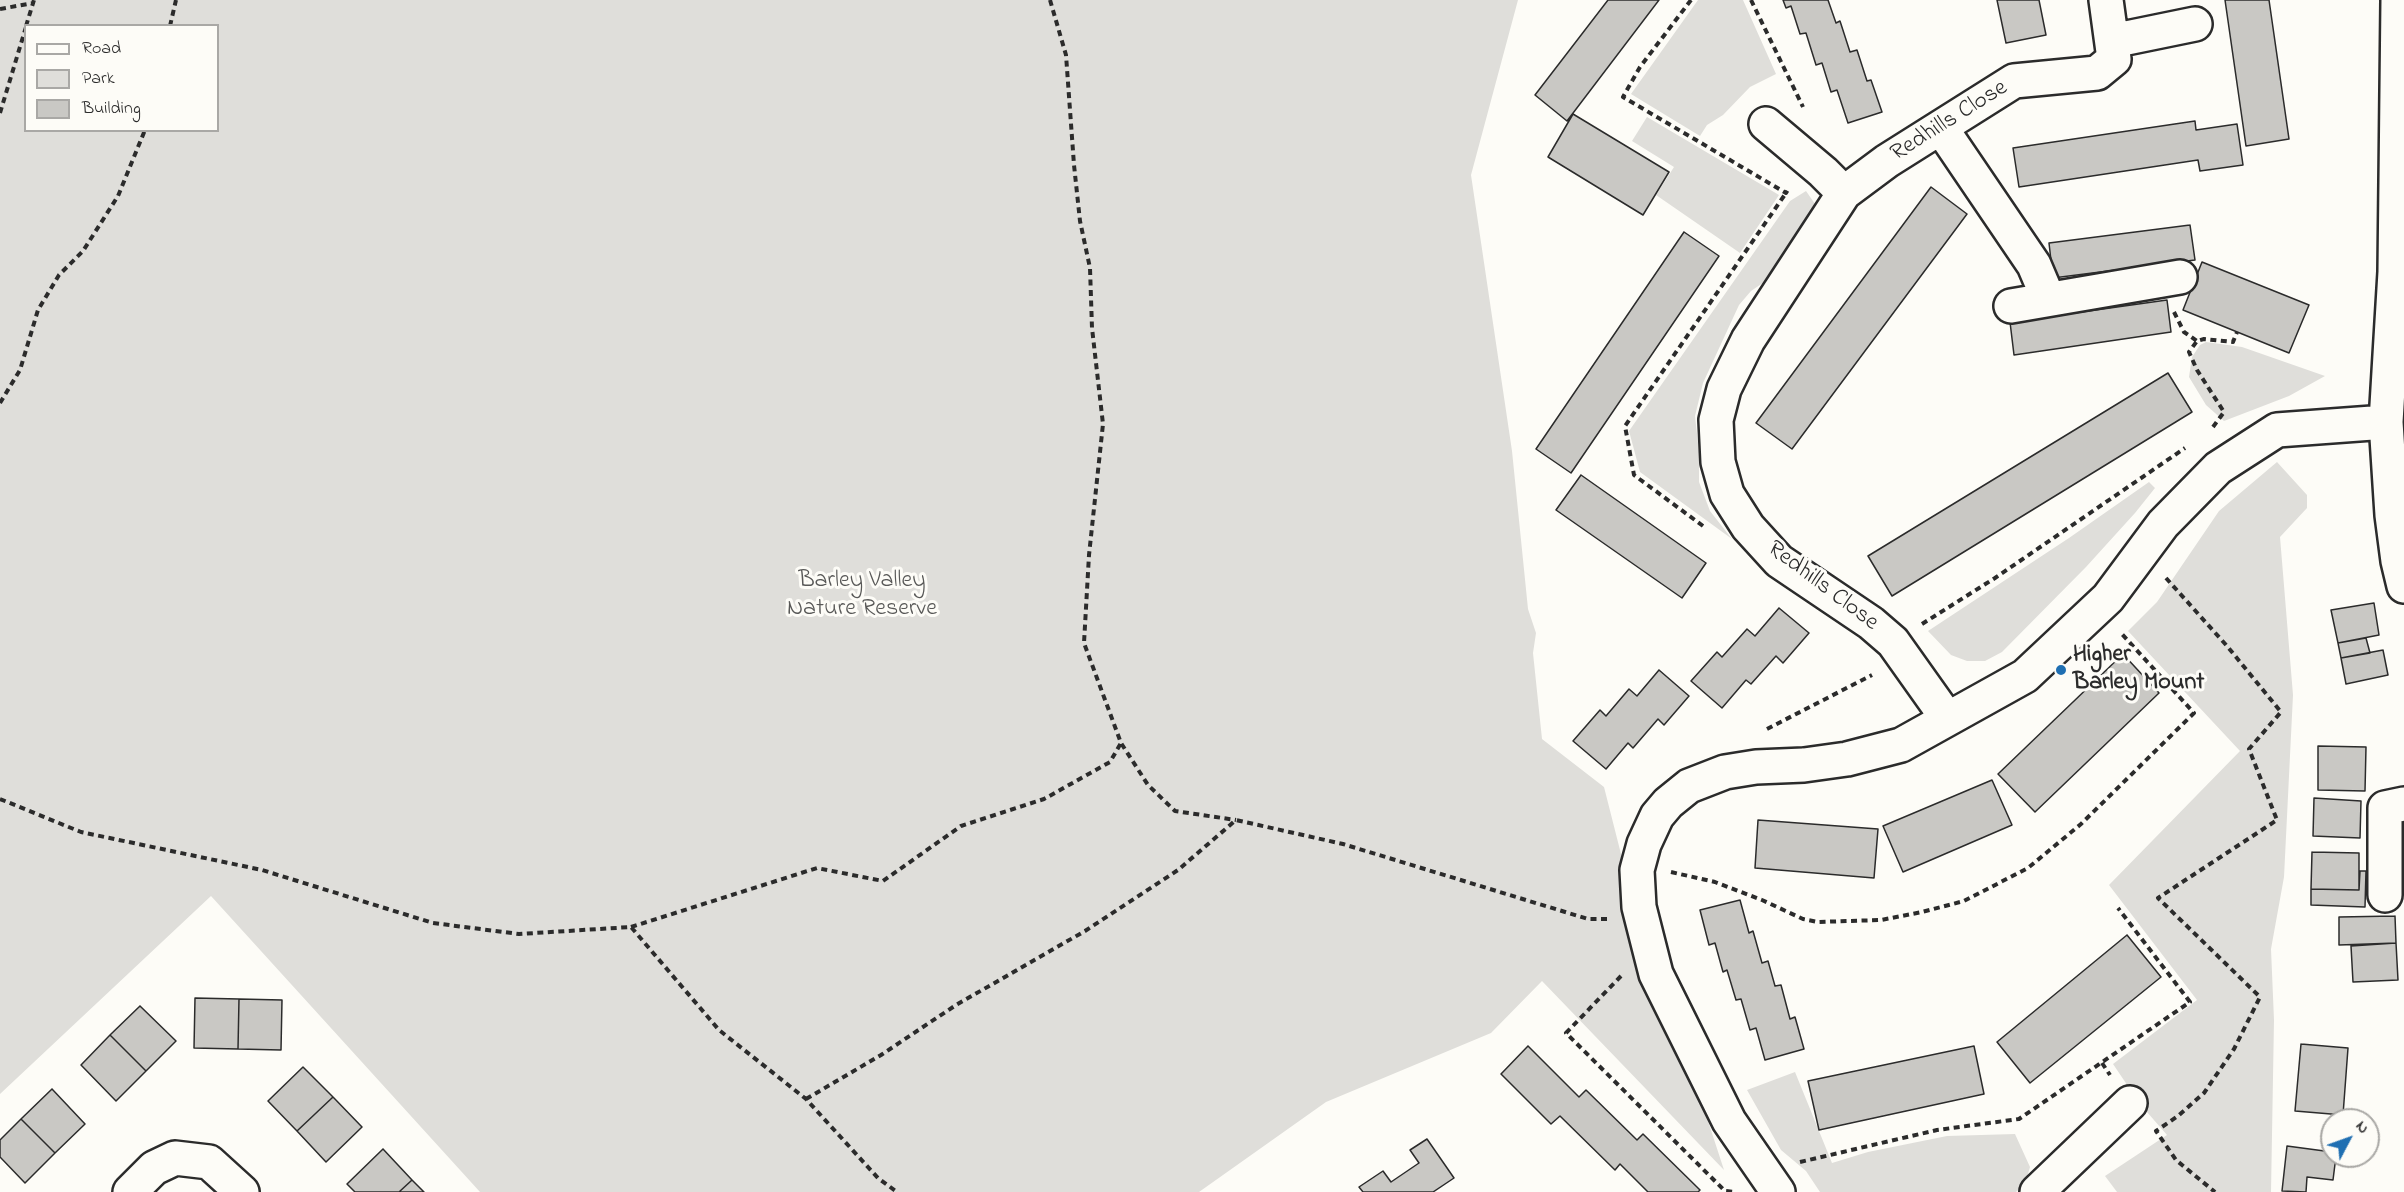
<!DOCTYPE html>
<html>
<head>
<meta charset="utf-8">
<style>
	body { margin:0 }
	#map { position:relative; width:2404px; height:1192px; overflow:hidden; background:#fdfcf7; font-family:"Indie Flower",sans-serif }
	canvas { display:block }
	.legend { position:absolute; left:24px; top:24px; width:195px; height:108px; box-sizing:border-box; background:#fdfcf7; border:2px solid #a9a8a5; margin:0; padding:8px 10px; list-style:none; font-size:18px; color:#2b2b2b }
	.legend li { display:flex; align-items:center; gap:12px; height:30px }
	.legend b { width:30px; border:2px solid #a9a8a5 }
	.north { position:absolute; left:2320px; top:1108px; width:60px; height:60px; box-sizing:border-box; background:#fdfcf7; border:2px solid #a9a8a5; border-radius:50%; rotate:49deg; font-size:16px; font-weight:700; line-height:24px; text-align:center; color:#2b2b2b }
	.north::after { content:''; display:block; margin:auto; width:21px; height:27px; background:#1f6fb2; clip-path:polygon(50% 0,100% 100%,50% 72%,0 100%) }
</style>
</head>
<body>
<div id="map">
<canvas width="2404" height="1192"></canvas>
<ul class="legend">
<li><b style="height:8px;background:#fdfcf7"></b>Road</li>
<li><b style="height:16px;background:#dfdeda"></b>Park</li>
<li><b style="height:16px;background:#c9c8c4"></b>Building</li>
</ul>
<div class="north">N</div>
</div>
<script>
const ctx = document.querySelector('canvas').getContext('2d');
ctx.lineJoin = 'round';
function fill(path, color) {
  ctx.fillStyle = color;
  ctx.fill(path, 'evenodd');
}
function shape(rows) {
  const path = new Path2D();
  for (const r of rows) {
    path.moveTo(r[0], r[1]);
    for (let i = 2; i < r.length; i += 2) path.lineTo(r[i], r[i + 1]);
  }
  return path;
}
function stroke(path, color, width, dash) {
  ctx.strokeStyle = color;
  ctx.lineWidth = width;
  ctx.lineCap = dash ? 'butt' : 'round';
  ctx.setLineDash(dash || []);
  ctx.stroke(path);
}
function label(font, color, halo, rows, align = 'center') {
  ctx.font = font + ' "Indie Flower",sans-serif';
  ctx.lineWidth = 6;
  ctx.setLineDash([]);
  ctx.textBaseline = 'middle';
  ctx.strokeStyle = halo;
  ctx.fillStyle = color;
  for (const [text, x, y, turn = 0] of rows) {
    ctx.save();
    ctx.translate(x, y);
    ctx.rotate((+turn || 0) * Math.PI / 180);
    ctx.textAlign = isNaN(turn) ? turn : align;
    if (halo) ctx.strokeText(text, 0, 0);
    ctx.fillText(text, 0, 0);
    ctx.restore();
  }
}
fill(shape([
	[0,0,1518,0,1471,175,1512,451,1528,609,1536,633,1533,653,1542,739,1604,787,1621,854,1724,1170,1542,981,1491,1033,1326,1102,1199,1192,480,1192,211,896,0,1094],
	[26,26,218,26,218,130,26,130],
	[1698,0,1743,0,1776,74,1750,87,1723,115,1707,125,1700,136,1631,94],
	[1647,117,1779,195,1740,253,1656,195,1674,167,1632,141],
	[1806,191,1815,204,1814,215,1779,272,1751,291,1739,305,1703,383,1695,416,1699,452,1699,482,1710,511,1732,539,1640,472,1629,431,1790,201],
	[2206,342,2242,347,2325,376,2289,396,2224,421,2206,405,2189,377,2192,357,2200,345],
	[2277,462,2307,495,2307,508,2280,537,2293,695,2284,877,2271,949,2274,1020,2271,1192,2117,1192,2105,1176,2167,1135,2140,1104,2113,1064,2197,1000,2109,885,2240,751,2128,631,2157,602,2219,511],
	[2149,482,2155,488,2135,513,2086,567,2002,652,1985,661,1967,661,1951,655,1928,631,2069,538],
	[1795,1072,1832,1163,1868,1152,1947,1136,2015,1134,2030,1167,2025,1184,2016,1192,1820,1192,1806,1171,1781,1150,1747,1090]
]), '#dfdeda');
const building = shape([
	[1608,0,1659,0,1567,121,1535,95,1608,0],
	[1783,0,1828,0,1836,23,1840,21,1850,52,1857,50,1867,81,1871,80,1882,112,1848,123,1837,90,1831,92,1822,63,1816,65,1806,33,1800,34,1791,6,1786,8,1783,0],
	[1997,0,2039,0,2046,35,2006,43,1997,0],
	[2225,0,2269,0,2289,139,2246,146,2225,0],
	[1573,114,1669,172,1643,215,1548,157,1573,114],
	[2195,121,2196,130,2237,124,2243,165,2200,171,2198,160,2019,187,2013,148,2195,121],
	[1931,187,1967,214,1792,449,1756,423,1931,187],
	[2190,225,2195,260,2053,278,2049,243,2190,225],
	[1684,232,1719,256,1571,473,1536,449,1684,232],
	[2202,262,2309,305,2289,353,2183,310,2202,262],
	[2167,300,2171,332,2014,355,2010,322,2167,300],
	[2168,373,2192,412,1892,596,1868,556,2168,373],
	[1581,475,1706,563,1682,598,1556,510,1581,475],
	[2374,603,2379,635,2338,643,2331,610,2374,603],
	[1779,608,1809,633,1783,663,1776,656,1751,684,1746,680,1722,708,1691,681,1717,652,1722,657,1747,629,1755,636,1779,608],
	[2366,638,2370,653,2341,658,2338,643,2366,638],
	[2383,650,2388,675,2346,684,2341,658,2383,650],
	[2123,654,2159,693,2035,812,1998,774,2123,654],
	[1659,670,1689,696,1664,725,1658,719,1633,748,1628,743,1606,769,1573,741,1600,710,1606,716,1629,689,1637,696,1659,670],
	[2318,746,2366,747,2365,791,2318,790,2318,746],
	[1992,780,2012,825,1903,872,1883,826,1992,780],
	[2314,798,2361,801,2360,838,2313,836,2314,798],
	[1758,820,1878,829,1874,878,1755,868,1758,820],
	[2312,852,2359,853,2359,890,2311,889,2312,852],
	[2360,871,2366,871,2365,907,2311,905,2311,889,2359,890,2360,871],
	[1740,900,1749,933,1753,931,1762,963,1768,961,1775,986,1781,985,1790,1019,1795,1017,1804,1049,1765,1060,1756,1028,1750,1030,1741,999,1736,1000,1727,970,1723,972,1715,943,1709,945,1700,910,1740,900],
	[2395,916,2396,943,2339,945,2339,917,2395,916],
	[2127,935,2161,977,2030,1083,1997,1042,2127,935],
	[2396,943,2398,980,2353,982,2351,946,2396,943],
	[195,998,239,999,238,1049,194,1048,195,998],
	[239,999,282,1000,281,1050,238,1049,239,999],
	[140,1006,176,1041,146,1071,110,1035,140,1006],
	[110,1035,146,1071,116,1101,81,1065,110,1035],
	[2301,1044,2348,1048,2343,1115,2295,1111,2301,1044],
	[1528,1046,1579,1097,1586,1090,1637,1140,1643,1134,1700,1190,1698,1192,1648,1192,1620,1164,1615,1170,1560,1116,1551,1124,1501,1074,1528,1046],
	[1974,1046,1984,1094,1819,1130,1808,1081,1974,1046],
	[303,1067,333,1097,297,1131,268,1101,303,1067],
	[52,1089,85,1124,55,1153,21,1119,52,1089],
	[333,1097,362,1127,326,1162,297,1131,333,1097],
	[21,1119,55,1153,25,1183,0,1157,0,1140,21,1119],
	[1427,1139,1454,1178,1433,1192,1363,1192,1359,1187,1383,1171,1391,1182,1419,1163,1410,1150,1427,1139],
	[2287,1146,2332,1152,2332,1156,2336,1156,2333,1180,2307,1177,2306,1192,2282,1191,2287,1146],
	[383,1149,412,1180,399,1192,355,1192,347,1184,383,1149],
	[412,1180,424,1192,399,1192,412,1180]
]);
fill(building, '#c9c8c4');
stroke(building, '#2b2b2b', 1.5);
const minor = shape([
	[2398,0,2395,272,2386,422,2392,515,2398,561,2404,586],
	[2112,41,2195,24],
	[1766,124,1823,172,1844,193],
	[1941,128,2034,265,2048,298],
	[2011,306,2180,277],
	[1947,718,1893,642,1871,623,1779,561,1748,527,1727,494,1718,462,1716,420,1724,389,1748,340,1844,193,1887,161,2014,81,2097,73,2114,59,2106,0],
	[2385,895,2385,808,2404,804],
	[130,1192,154,1168,175,1158,209,1162,242,1192],
	[1778,1192,1729,1121,1656,974,1639,907,1637,870,1644,844,1657,816,1668,803,1689,786,1725,772,1756,767,1804,765,1847,759,1901,745,2025,676,2108,598,2163,524,2218,468,2277,430,2386,422],
	[2037,1192,2130,1103]
]);
stroke(minor, '#2b2b2b', 38);
stroke(shape([
	[1050,0,1066,55,1074,165,1080,221,1090,268,1092,328,1103,424,1089,555,1084,643,1121,743,1148,785,1175,811,1236,820],
	[1691,0,1640,67,1623,97,1786,193,1789,188],
	[1751,0,1803,107],
	[0,9,33,3],
	[26,26,34,0],
	[170,26,176,0],
	[0,113,26,27],
	[2174,312,2184,332,2197,341],
	[0,403,20,370,38,310,59,275,83,251,118,196,145,130],
	[2213,427,2224,412,2197,370,2189,352,2197,341,2204,339,2233,342,2237,332],
	[1703,526,1634,475,1625,426,1786,193],
	[2166,578,2227,646,2281,712,2249,749,2277,820,2158,898,2260,997,2234,1049,2204,1093,2178,1116,2156,1131,2176,1160,2215,1192],
	[1922,624,1995,578,2185,448],
	[1767,729,1872,675],
	[0,799,81,832,262,870,433,923,519,934,631,927,719,1030,806,1099,878,1178,897,1192],
	[1671,872,1715,882,1762,900,1803,919,1818,922,1881,920,1922,912,1964,901,2028,868,2081,824,2194,713,2121,633],
	[631,927,817,868,883,881,961,826,1044,799,1110,762,1121,743],
	[1621,976,1566,1033,1725,1191,1736,1192],
	[2102,1063,2110,1075],
	[806,1099,881,1055,956,1005,1085,931,1178,870,1236,820,1343,844,1588,919,1607,919],
	[1800,1162,1937,1130,2019,1119,2190,1002,2118,908]
]), '#2b2b2b', 4, [6, 4.5]);
stroke(minor, '#fdfcf7', 33);
for (const [x, y, r, color] of [
	[2061,670,6,"#1f6fb2"]
]) {
  const dot = new Path2D();
  dot.arc(x, y, r, 0, 2 * Math.PI);
  ctx.fillStyle = color;
  ctx.fill(dot);
  stroke(dot, '#fdfcf7', 2);
}
label('24px', '#2b2b2b', '#fdfcf7', [
	["Redhills Close",1950,122,-32],
	["Redhills Close",1822,587,37]
]);
label('24px', '#585857', '#fdfcf7', [
	["Barley Valley",862,582],
	["Nature Reserve",862,610]
]);
label('bold 24px', '#2b2b2b', '#fdfcf7', [
	["Higher",2073,656],
	["Barley Mount",2073,684]
], 'left');
</script>
</body>
</html>
